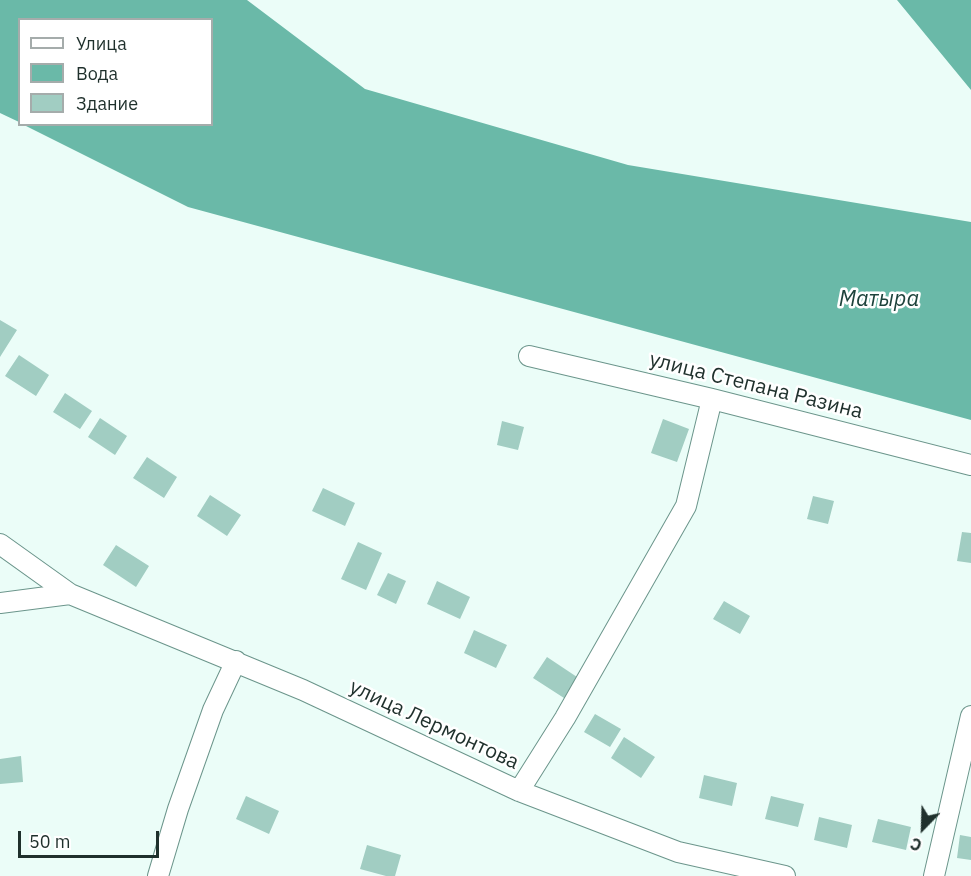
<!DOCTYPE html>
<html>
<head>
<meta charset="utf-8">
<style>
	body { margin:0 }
	#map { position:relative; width:971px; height:876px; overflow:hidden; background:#ebfdf8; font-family:"IBM Plex Sans",sans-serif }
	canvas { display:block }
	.legend { position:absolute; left:18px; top:18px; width:195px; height:108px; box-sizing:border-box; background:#fff; border:2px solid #a5acab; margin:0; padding:8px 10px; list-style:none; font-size:18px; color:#1f302c }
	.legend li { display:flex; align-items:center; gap:12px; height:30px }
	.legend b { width:30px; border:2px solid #a5acab }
	.north { position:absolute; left:893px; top:798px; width:60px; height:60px; -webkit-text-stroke:4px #fff; paint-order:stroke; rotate:203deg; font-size:16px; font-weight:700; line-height:24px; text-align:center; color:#1f302c }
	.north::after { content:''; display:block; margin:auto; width:21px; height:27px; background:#1f302c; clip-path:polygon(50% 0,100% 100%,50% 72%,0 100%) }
	.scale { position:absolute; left:18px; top:831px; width:141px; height:27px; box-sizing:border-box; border:3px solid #1f302c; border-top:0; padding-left:8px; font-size:18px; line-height:21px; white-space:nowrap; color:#1f302c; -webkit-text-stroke:4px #fff; paint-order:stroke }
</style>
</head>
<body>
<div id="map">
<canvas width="971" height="876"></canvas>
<ul class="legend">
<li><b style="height:8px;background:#fff"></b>Улица</li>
<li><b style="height:16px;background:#6ab9a8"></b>Вода</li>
<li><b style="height:16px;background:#a1cdc2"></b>Здание</li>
</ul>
<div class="north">С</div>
<div class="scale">50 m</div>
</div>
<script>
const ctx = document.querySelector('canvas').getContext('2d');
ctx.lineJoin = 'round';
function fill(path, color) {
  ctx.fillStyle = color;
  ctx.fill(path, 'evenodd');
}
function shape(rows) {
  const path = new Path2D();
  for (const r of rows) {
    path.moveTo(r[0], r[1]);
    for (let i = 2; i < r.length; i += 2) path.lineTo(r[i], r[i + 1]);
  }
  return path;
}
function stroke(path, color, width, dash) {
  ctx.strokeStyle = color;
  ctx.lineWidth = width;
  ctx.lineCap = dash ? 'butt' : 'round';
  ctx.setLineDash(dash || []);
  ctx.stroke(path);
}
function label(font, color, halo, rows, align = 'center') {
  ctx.font = font + ' "IBM Plex Sans",sans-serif';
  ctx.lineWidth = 5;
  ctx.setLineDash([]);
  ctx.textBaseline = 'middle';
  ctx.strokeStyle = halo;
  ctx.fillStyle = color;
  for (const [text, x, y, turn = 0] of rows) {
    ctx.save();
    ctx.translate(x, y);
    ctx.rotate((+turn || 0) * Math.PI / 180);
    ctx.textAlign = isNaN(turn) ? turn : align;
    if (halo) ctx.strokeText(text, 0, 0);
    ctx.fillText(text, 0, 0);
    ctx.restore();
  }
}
fill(shape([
	[0,0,247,0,365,89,628,165,971,222,971,420,188,207,24,125,212,124,212,20,20,20,19,122,0,113],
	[897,0,971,0,971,90]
]), '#6ab9a8');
fill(shape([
	[0,320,17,330,0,357],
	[19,355,49,375,36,396,5,376],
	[65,393,92,411,80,429,53,412],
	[100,418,127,436,115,455,88,437],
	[663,419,689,429,677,462,651,453],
	[502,421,524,427,518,450,497,445],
	[147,457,177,477,164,498,133,478],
	[323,488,355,503,345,526,312,511],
	[210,495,241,515,227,536,197,516],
	[813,496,834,501,828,524,807,519],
	[962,532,971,533,971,563,957,561],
	[358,542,382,553,366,590,341,579],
	[116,545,149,566,136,587,103,565],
	[388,573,406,581,396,604,377,595],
	[437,581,470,597,460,619,427,604],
	[724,601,750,616,740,634,713,619],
	[474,630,507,645,496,668,464,653],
	[547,657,577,677,564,698,533,678],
	[595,714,621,729,610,747,584,732],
	[624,737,655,757,641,778,611,758],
	[21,756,23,782,0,784,0,759],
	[704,775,737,783,732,806,699,798],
	[246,796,279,811,269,834,236,819],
	[771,796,804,804,798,827,765,819],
	[819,817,852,825,847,848,814,840],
	[878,819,911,827,906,850,872,842],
	[960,835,971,837,971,860,957,858],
	[367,845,401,855,395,876,386,876,360,869]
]), '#a1cdc2');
const street = shape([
	[529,356,712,399,971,465],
	[0,544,70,594,303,690,519,791,678,852,785,876],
	[0,603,70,594],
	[519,791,565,718,686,506,712,399],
	[158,876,178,809,213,710,236,661],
	[934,876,971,716]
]);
stroke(street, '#6b958b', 22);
stroke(street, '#fff', 20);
label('21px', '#1f302c', '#fff', [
	["улица Степана Разина",756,386,14],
	["улица Лермонтова",434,725,25]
]);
label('italic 22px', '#1e433c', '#fff', [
	["Матыра",879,300]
]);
</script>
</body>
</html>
